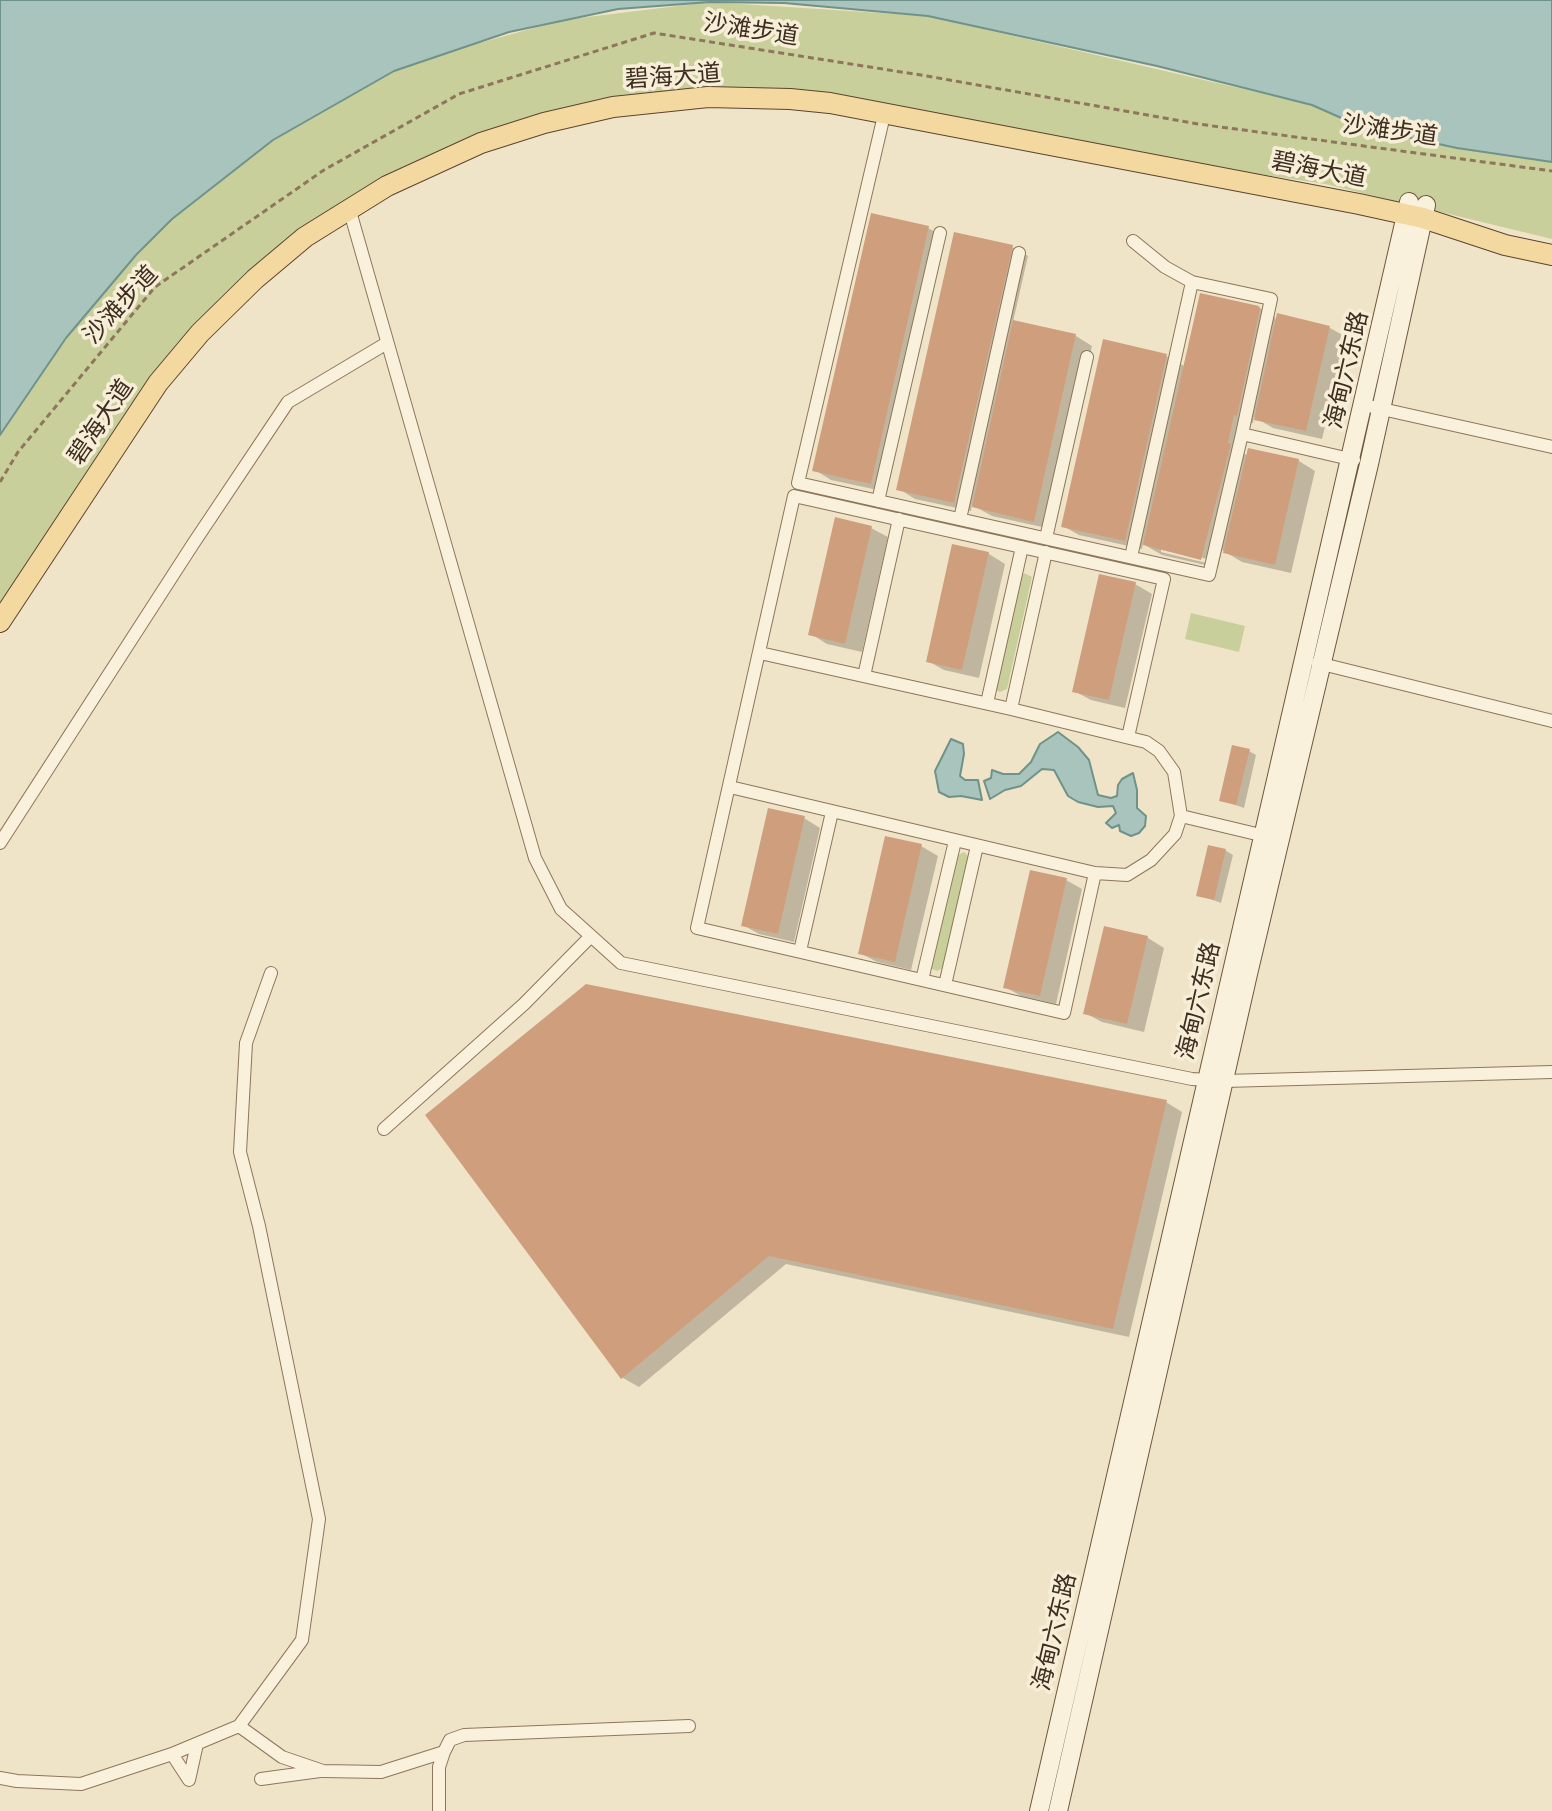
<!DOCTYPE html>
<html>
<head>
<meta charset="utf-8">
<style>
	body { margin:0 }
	canvas { display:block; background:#f0e4c8 }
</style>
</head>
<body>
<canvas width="1552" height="1811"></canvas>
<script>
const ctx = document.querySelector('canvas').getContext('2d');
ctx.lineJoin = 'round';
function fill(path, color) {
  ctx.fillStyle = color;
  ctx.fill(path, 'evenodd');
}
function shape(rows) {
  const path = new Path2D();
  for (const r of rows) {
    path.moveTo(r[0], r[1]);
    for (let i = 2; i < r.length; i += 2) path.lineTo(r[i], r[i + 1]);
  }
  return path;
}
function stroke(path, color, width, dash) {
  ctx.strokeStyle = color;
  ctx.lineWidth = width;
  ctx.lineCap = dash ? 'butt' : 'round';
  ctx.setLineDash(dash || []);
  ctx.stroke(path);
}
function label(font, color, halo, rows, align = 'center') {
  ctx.font = font + ' Literata,"Noto Sans SC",serif';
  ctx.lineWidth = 7;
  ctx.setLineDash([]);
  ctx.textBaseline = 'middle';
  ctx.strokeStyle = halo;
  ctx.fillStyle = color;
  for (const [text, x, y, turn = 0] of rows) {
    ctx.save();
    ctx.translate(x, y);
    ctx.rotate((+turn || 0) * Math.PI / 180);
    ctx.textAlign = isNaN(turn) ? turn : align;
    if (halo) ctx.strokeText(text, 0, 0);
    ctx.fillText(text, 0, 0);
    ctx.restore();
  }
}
fill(shape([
	[710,2,928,16,1312,105,1457,148,1552,159,1552,239,1325,184,697,90,525,118,378,180,303,228,234,285,147,383,0,605,0,435,35,381,103,291,172,219,273,140,394,71,450,51,563,20],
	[1024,573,1032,577,1007,689,1000,692,996,690,996,684,1020,577],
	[1191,613,1245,626,1239,652,1185,639],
	[964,852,968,856,943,968,937,971,932,969,932,963,956,856]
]), '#c9cf9b');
const water = shape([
	[0,0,1552,0,1552,162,1457,148,1364,128,1312,105,1157,66,928,16,784,3,710,2,618,9,509,32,394,71,273,140,172,219,136,255,66,338,0,435,0,0],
	[1058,732,1078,747,1089,760,1098,795,1111,798,1117,796,1118,785,1122,779,1133,773,1137,790,1137,808,1146,816,1145,826,1139,833,1131,836,1120,831,1119,825,1112,828,1106,823,1116,813,1113,806,1098,807,1078,802,1068,796,1054,770,1042,769,1021,786,1005,790,990,799,984,781,991,778,992,770,1003,774,1019,774,1031,762,1040,744,1058,732],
	[951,739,963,744,964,754,960,776,965,780,978,780,982,800,961,796,949,797,939,792,935,771,951,739]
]);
fill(water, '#a9c4bc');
stroke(water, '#6f938a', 2);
fill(shape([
	[928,228,944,237,887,492,831,480,815,470],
	[1012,247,1028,256,1013,322,1076,336,1092,346,1051,529,992,516,972,505,971,511,915,499,899,489],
	[1258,307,1275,317,1277,325,1330,328,1346,337,1322,439,1273,428,1254,417,1253,423,1250,423,1243,453,1248,456,1250,450,1299,461,1315,471,1291,573,1242,562,1222,550,1218,568,1162,555,1143,544,1142,549,1079,535,1063,526,1166,356,1186,367],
	[1161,548,1211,560,1211,564,1161,552],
	[871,528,888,537,862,652,827,644,811,634],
	[954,546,989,554,1005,564,979,678,944,670,928,661],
	[1135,584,1152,594,1125,708,1091,700,1074,691],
	[1249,751,1256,755,1244,808,1221,800],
	[804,818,820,828,794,942,759,934,743,925],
	[921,846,938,856,911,970,877,962,860,953],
	[1225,850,1233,855,1221,903,1199,895],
	[1066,880,1082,889,1056,1004,1021,996,1005,987],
	[1105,929,1148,938,1164,948,1144,1032,1102,1022,1085,1013],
	[1166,1102,1182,1112,1129,1337,786,1264,639,1387,623,1378,428,1115]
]), '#0003');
fill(shape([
	[871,213,929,226,871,484,812,471],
	[954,232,1013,245,954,503,896,490],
	[1200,293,1259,306,1260,309,1237,416,1234,415,1228,443,1231,444,1201,560,1143,545],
	[1277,313,1330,326,1306,431,1254,420],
	[1013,320,1076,334,1034,522,972,507],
	[1103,339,1167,354,1125,541,1061,527],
	[1248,448,1299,459,1275,565,1223,553],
	[835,517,872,526,845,644,808,635],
	[952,544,989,552,962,670,926,662],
	[1099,574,1136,582,1109,700,1072,692],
	[1232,745,1250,749,1236,805,1219,801],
	[768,808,805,816,778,934,741,926],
	[885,836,922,844,895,962,858,954],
	[1208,845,1226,849,1214,900,1196,896],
	[1030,870,1067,878,1040,996,1003,988],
	[1104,926,1148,936,1127,1024,1083,1014],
	[586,984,1167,1100,1113,1329,769,1256,621,1379,425,1115]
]), '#cf9f7d');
const street = shape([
	[885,111,798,483,1209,575,1242,434],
	[349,208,535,858,561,909,621,963,1192,1079,1225,1081,1552,1072],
	[1133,241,1165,267,1192,282,1271,299,1242,434,1354,460],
	[1364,405,1552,447],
	[878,501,940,233],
	[960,519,1019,253],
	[1046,538,1087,357],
	[1131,557,1192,282],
	[1318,663,1552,721],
	[864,676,899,519],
	[987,703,1022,547],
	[1011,709,1046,552],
	[730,787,1095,873,1127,875,1151,860,1175,834,1181,816,1174,772,1159,751,1146,742,1011,709,760,653],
	[1181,816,1269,837],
	[0,843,193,544,288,402,387,343],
	[1095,873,1064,1013,697,928,794,496,1164,579,1128,737],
	[800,951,832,812],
	[922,980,955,841],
	[945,985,977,846],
	[384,1129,524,1004,590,937],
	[239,1726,282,1757,323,1771,381,1772,444,1752],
	[172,1754,189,1780,197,1744],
	[0,1778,17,1781,81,1784,172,1754,239,1726,302,1640,319,1519,259,1226,240,1152,246,1043,271,973],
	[261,1779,320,1771],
	[439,1811,439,1767,444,1752,450,1740,464,1735,689,1726]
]);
const secondary = shape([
	[1039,1811,1409,202],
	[1058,1811,1248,974,1369,464,1426,205]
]);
const primary = shape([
	[0,622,158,383,200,333,255,279,305,237,387,186,481,143,544,123,613,107,708,97,790,99,830,103,1359,204,1423,218,1505,245,1552,255]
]);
stroke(street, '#8d765c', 14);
stroke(secondary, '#6f573f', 20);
stroke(primary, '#5b4430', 22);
stroke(shape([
	[0,482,18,452,155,287,324,170,459,94,654,33,927,76,1198,124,1552,171]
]), '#8d765c', 3, [6, 4]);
stroke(street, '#faf1dc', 12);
stroke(secondary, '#faf1dc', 18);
stroke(primary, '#f3d9a0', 20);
label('24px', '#3d2e20', '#f7eed8', [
	["沙滩步道",751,30,9],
	["碧海大道",673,77,-4],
	["沙滩步道",1390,131,8],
	["碧海大道",1319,170,11],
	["沙滩步道",121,305,-47],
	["海甸六东路",1347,370,-77],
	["碧海大道",101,422,-56],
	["海甸六东路",1199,1001,-77],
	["海甸六东路",1055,1632,-77]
]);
</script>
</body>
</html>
